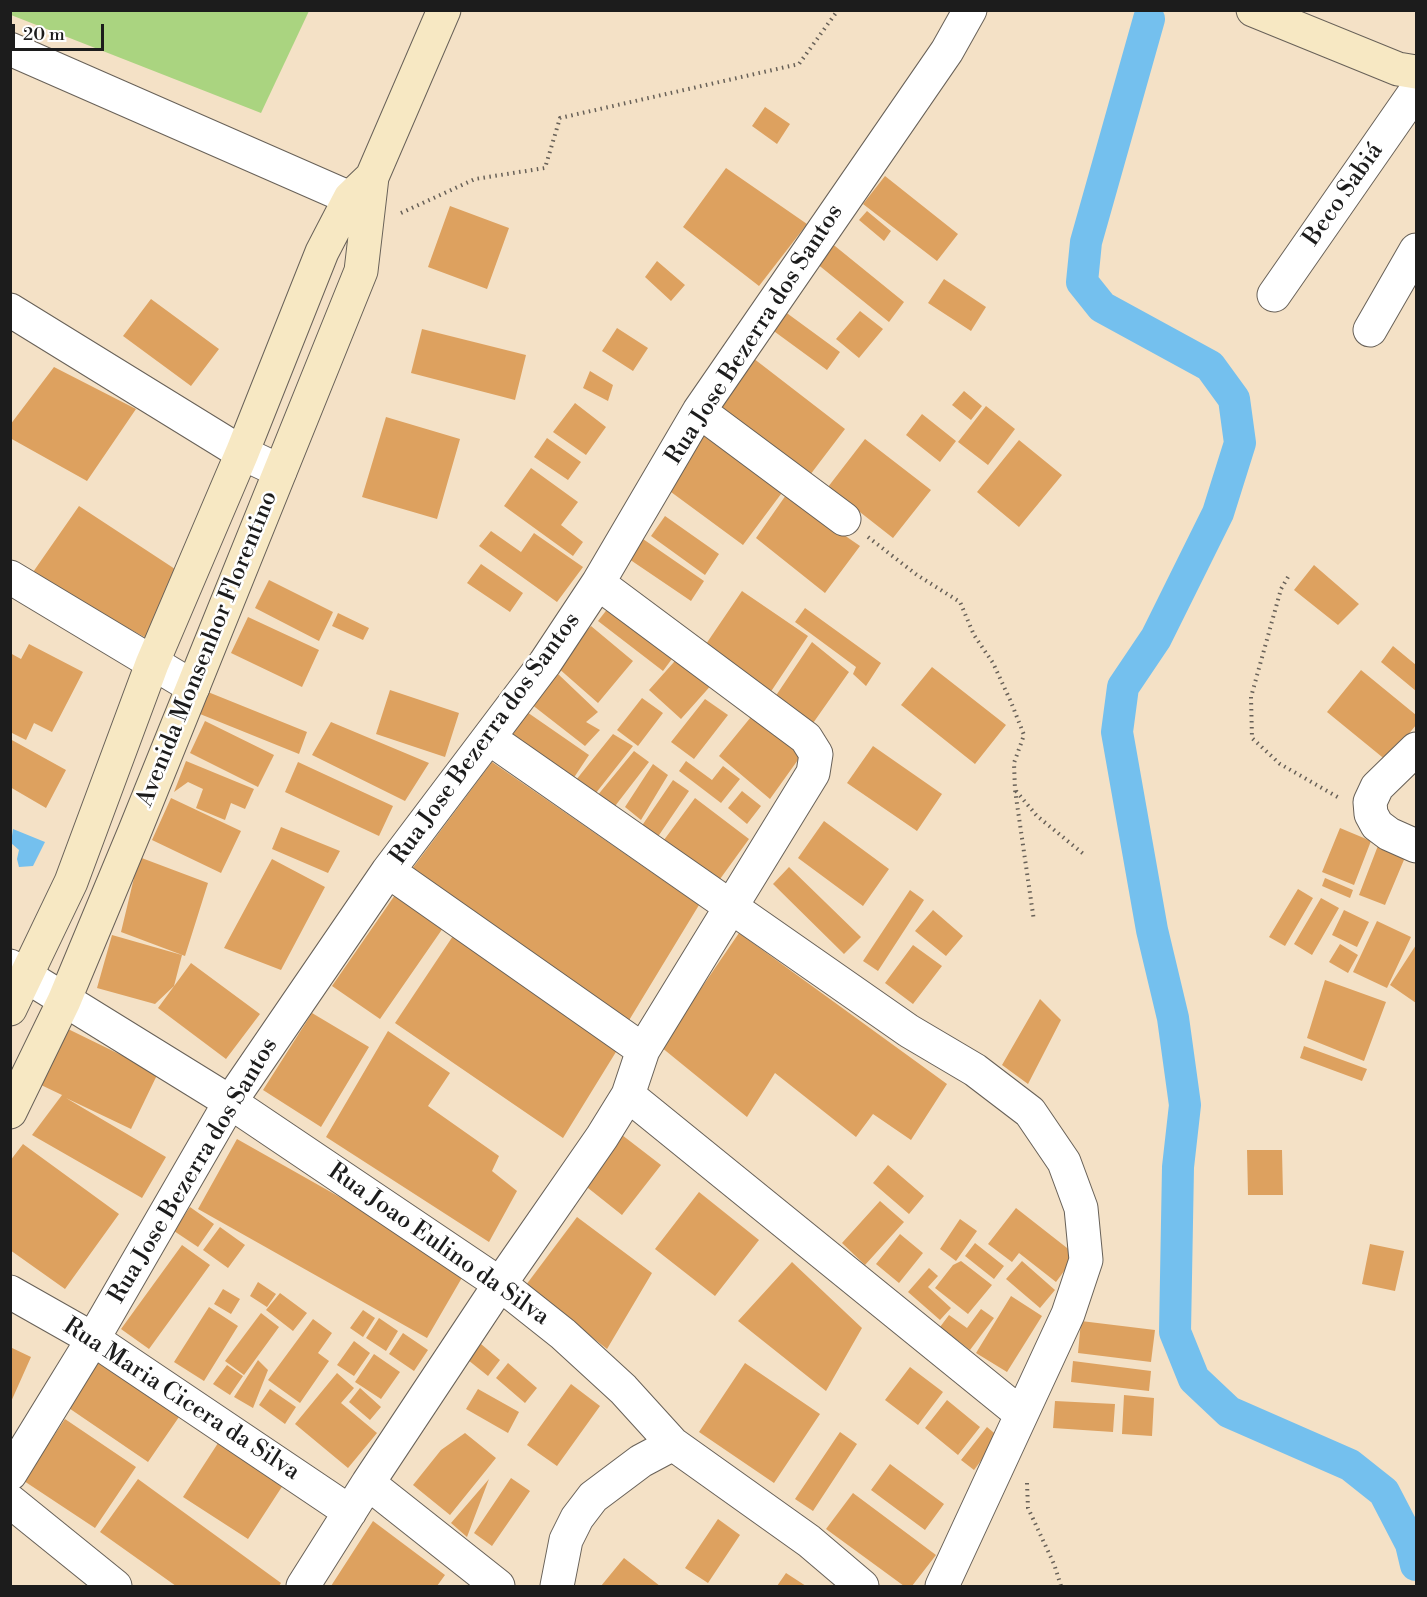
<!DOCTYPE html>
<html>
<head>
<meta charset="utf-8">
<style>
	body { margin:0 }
	#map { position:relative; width:1427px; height:1597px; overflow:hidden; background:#f4e1c6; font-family:"Libre Bodoni",serif }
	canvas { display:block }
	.frame { position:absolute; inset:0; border:12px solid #1c1c1c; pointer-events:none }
	.scale { position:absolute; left:12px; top:24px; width:92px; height:27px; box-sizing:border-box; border:3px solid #1c1c1c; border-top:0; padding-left:8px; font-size:18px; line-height:21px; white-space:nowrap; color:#1c1c1c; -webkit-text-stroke:4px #fff; paint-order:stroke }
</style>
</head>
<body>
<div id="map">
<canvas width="1427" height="1597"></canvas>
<div class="frame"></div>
<div class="scale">20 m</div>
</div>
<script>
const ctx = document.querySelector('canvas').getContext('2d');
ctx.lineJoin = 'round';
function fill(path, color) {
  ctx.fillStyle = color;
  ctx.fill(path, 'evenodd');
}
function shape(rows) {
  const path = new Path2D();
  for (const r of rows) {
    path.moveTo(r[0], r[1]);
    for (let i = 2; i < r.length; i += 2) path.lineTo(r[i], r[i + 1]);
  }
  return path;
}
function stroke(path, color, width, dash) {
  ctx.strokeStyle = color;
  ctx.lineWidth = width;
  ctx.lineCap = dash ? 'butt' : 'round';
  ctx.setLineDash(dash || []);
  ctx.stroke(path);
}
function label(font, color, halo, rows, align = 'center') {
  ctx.font = font + ' "Libre Bodoni",serif';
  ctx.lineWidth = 5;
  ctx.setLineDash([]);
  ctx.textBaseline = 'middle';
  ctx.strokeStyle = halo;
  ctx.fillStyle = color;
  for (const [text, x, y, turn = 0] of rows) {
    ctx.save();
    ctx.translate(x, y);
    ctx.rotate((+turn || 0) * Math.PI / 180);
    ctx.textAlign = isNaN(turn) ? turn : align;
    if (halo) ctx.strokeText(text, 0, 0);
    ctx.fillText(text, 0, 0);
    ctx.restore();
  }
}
fill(shape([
	[10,11,11,10,309,11,261,113,11,15]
]), '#aad480');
fill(shape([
	[13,829,45,842,33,866,19,867,17,859,19,850,11,843]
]), '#74c0ee');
stroke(shape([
	[1149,19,1086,242,1082,282,1102,307,1210,366,1234,399,1240,443,1218,513,1156,638,1123,687,1117,732,1152,930,1173,1018,1185,1105,1178,1167,1175,1332,1194,1379,1229,1412,1350,1465,1384,1492,1411,1544,1416,1565]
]), '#74c0ee', 32);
fill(shape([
	[765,107,790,124,777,144,752,126],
	[726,168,807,224,759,286,683,227],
	[885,176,958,234,937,261,863,204],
	[450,206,509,228,487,289,428,267],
	[867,211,891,231,884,241,859,220],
	[830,242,904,302,889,322,816,263],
	[657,261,685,285,671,301,645,277],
	[944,279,986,307,971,331,928,303],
	[151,299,219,349,191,386,123,336],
	[784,311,840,352,827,370,771,329],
	[860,311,883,329,859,358,836,339],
	[617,328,648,348,633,371,602,351],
	[422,329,526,355,515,400,411,373],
	[753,358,845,429,810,475,718,404],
	[54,367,136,409,87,481,10,438,10,425],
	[590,371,613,385,608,401,583,388],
	[964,391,982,406,971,420,952,405],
	[575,403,606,427,586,455,553,432],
	[986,406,1015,429,988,465,958,442],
	[922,414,956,441,940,462,906,435],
	[386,417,460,439,437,519,362,497],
	[704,434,784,490,743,545,671,492],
	[547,438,581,462,568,480,534,457],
	[865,439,931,490,893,538,828,487],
	[1019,440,1062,475,1019,527,977,492],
	[531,468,578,502,561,525,583,542,573,556,504,506],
	[786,495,860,546,825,593,756,538],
	[79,506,178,571,148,639,31,575],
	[665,516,719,554,705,575,651,536],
	[491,531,521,552,534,533,583,567,557,602,479,546],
	[643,539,704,581,691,601,629,559],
	[481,564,523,593,510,612,467,583],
	[1314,565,1359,604,1338,625,1294,590],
	[269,580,333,612,319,641,255,608],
	[742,591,808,636,770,693,704,647],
	[612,603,677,652,663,671,598,621],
	[805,608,881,663,866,686,853,674,856,667,795,622],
	[338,613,369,628,363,640,332,626],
	[248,617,319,650,302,687,231,653],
	[591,626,633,661,598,703,557,667],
	[812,642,849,672,811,726,775,697],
	[29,644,83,672,52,732,34,723,26,740,10,732,10,653,21,659],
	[1393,646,1416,665,1416,691,1381,662],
	[682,653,714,682,681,719,649,690],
	[932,667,1006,725,975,764,901,705],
	[1361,670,1416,715,1416,725,1387,761,1327,712],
	[557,673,598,712,586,722,600,730,585,746,531,704],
	[390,690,459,713,445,757,376,734],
	[208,692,307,732,299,754,200,714],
	[642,698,663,713,638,746,617,730],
	[705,699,728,715,694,759,671,742],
	[524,710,589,755,571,782,505,736],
	[755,712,805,750,770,799,719,756],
	[205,721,274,755,258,787,190,753],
	[331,722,429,763,405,801,312,755],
	[613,734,633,746,592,798,572,785],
	[10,739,66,770,46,808,10,787],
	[873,746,942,794,917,831,847,783],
	[634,751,649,762,612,810,597,796],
	[186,761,254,789,245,809,231,803,225,820,196,808,203,789,188,782,174,792],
	[686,761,712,780,723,766,740,779,721,803,679,771],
	[298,762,393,806,379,836,285,792],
	[492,762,699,905,628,1022,412,869],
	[653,764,668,775,641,820,625,807],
	[673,780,689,791,655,841,639,830],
	[742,791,761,806,747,824,728,808],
	[171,798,241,831,221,873,152,840],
	[695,798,749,839,715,886,661,844],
	[824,821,889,869,863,906,798,858],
	[281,827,340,851,328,873,272,849],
	[1340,828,1371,841,1354,885,1322,872],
	[1379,843,1406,855,1385,905,1359,895],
	[139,857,208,883,185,956,121,932],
	[272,859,325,887,281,970,224,948],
	[789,867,861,937,844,954,773,884],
	[1325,878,1353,890,1350,898,1322,886],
	[1298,889,1313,898,1285,946,1269,937],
	[910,890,924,900,878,971,863,961],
	[395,895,443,928,380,1019,332,986],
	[1321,898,1339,908,1312,955,1294,944],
	[933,910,963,936,946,956,915,931],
	[1344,910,1369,922,1357,947,1332,935],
	[1377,921,1411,937,1387,988,1353,972],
	[739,933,947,1084,911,1140,873,1114,856,1137,775,1073,747,1117,661,1047],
	[112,935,182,955,174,986,155,1004,97,988],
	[453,936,619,1047,563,1138,395,1023],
	[1340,944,1358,955,1348,973,1329,962],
	[913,945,942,966,913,1004,885,983],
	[1416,945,1416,1003,1390,985],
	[191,963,260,1014,226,1059,158,1008],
	[1325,980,1386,1002,1364,1061,1307,1038],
	[1040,999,1061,1020,1028,1084,1002,1065],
	[312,1013,369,1047,321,1127,263,1090],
	[66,1028,158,1073,131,1129,66,1098,166,1157,142,1198,32,1135,62,1095,39,1084],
	[388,1031,450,1073,428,1106,499,1156,492,1171,517,1191,489,1242,326,1137],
	[1304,1046,1367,1069,1362,1081,1300,1058],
	[622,1135,661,1165,622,1215,583,1184],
	[237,1139,467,1269,427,1338,198,1209],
	[23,1144,119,1214,65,1289,10,1250,10,1161],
	[1247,1150,1282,1150,1283,1195,1248,1195],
	[888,1165,924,1196,909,1214,873,1183],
	[699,1192,759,1240,715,1296,655,1249],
	[880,1201,904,1222,865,1265,842,1243],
	[190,1207,214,1224,198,1247,174,1231],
	[1016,1208,1076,1255,1056,1282,1019,1253,1012,1262,988,1244],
	[577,1217,652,1273,607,1349,526,1285],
	[960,1219,977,1231,956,1261,940,1249],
	[220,1227,245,1245,228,1268,203,1250],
	[900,1234,923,1253,899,1283,876,1264],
	[975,1243,1004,1266,994,1279,965,1256],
	[1370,1244,1404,1251,1395,1291,1362,1284],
	[182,1245,210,1265,149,1349,121,1329],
	[961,1261,992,1285,968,1314,935,1288,953,1265],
	[1022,1261,1055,1290,1040,1308,1006,1279],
	[792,1262,862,1328,826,1391,738,1321],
	[929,1268,938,1276,928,1287,951,1308,940,1320,908,1292],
	[258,1282,276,1294,267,1307,250,1296],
	[223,1289,240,1299,231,1314,214,1304],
	[280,1293,307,1313,293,1331,266,1310],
	[1011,1296,1042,1316,1007,1372,976,1353],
	[209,1307,238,1326,204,1381,174,1362],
	[981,1309,994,1318,970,1350,940,1327,949,1315,967,1328],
	[363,1310,375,1318,363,1337,350,1328],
	[261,1313,279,1327,244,1375,225,1361],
	[379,1318,398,1331,386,1351,366,1338],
	[313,1319,332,1333,318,1353,329,1361,300,1403,268,1380],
	[1081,1321,1155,1330,1151,1362,1078,1353],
	[403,1333,428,1350,414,1371,389,1354],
	[354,1341,370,1353,354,1376,337,1365],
	[481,1344,500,1360,488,1376,468,1360],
	[10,1347,31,1357,10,1404],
	[374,1354,400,1372,381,1399,355,1382],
	[91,1357,179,1417,148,1462,60,1402],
	[258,1360,268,1370,253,1408,234,1397],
	[1073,1361,1151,1371,1149,1391,1071,1382],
	[508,1363,537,1388,525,1403,496,1378],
	[745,1363,820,1414,774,1483,699,1432],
	[227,1365,243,1376,230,1395,213,1384],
	[910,1367,943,1392,918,1425,885,1400],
	[337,1373,354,1388,341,1403,377,1433,348,1468,295,1424],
	[571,1384,600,1406,557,1466,527,1445],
	[360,1388,381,1407,370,1420,349,1402],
	[270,1389,296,1407,285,1424,259,1405],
	[478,1389,519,1412,508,1433,466,1409],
	[1124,1395,1154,1398,1152,1436,1122,1434],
	[947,1400,980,1427,958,1455,925,1428],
	[1055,1401,1115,1404,1113,1432,1053,1428],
	[65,1419,136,1467,95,1528,24,1481],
	[987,1427,999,1437,974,1470,961,1460],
	[840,1432,857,1444,813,1511,795,1499],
	[465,1433,496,1458,450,1515,413,1485,441,1450],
	[220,1440,285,1482,248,1539,183,1497],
	[890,1464,944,1504,925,1530,871,1490],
	[511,1478,530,1491,492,1546,474,1533],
	[138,1479,281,1583,279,1586,176,1586,100,1532],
	[489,1479,467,1537,451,1523],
	[853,1493,936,1555,912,1586,904,1586,826,1529],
	[718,1519,740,1535,708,1583,685,1568],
	[373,1521,445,1575,437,1586,331,1586],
	[624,1558,660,1586,601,1586],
	[786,1573,806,1586,777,1586]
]), '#dda15f');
const street = shape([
	[10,49,350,198],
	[1274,295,1413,95],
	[10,310,242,453,280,471],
	[1370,330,1416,250],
	[699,411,844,519],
	[10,577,193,687],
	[489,738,909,1031,975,1070,1030,1112,1064,1162,1081,1208,1086,1260,1068,1314,942,1586],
	[1416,749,1377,787,1370,802,1371,814,1377,825,1389,834,1416,846],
	[388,871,643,1050],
	[10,966,230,1102,500,1284,563,1334,623,1389,673,1444,809,1541,862,1586],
	[628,1095,1021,1414],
	[10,1292,93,1339,350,1512],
	[10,1474,93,1339,230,1102,388,871,545,663,598,583,699,411,947,51,970,10],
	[368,1483,498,1586],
	[10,1501,115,1586],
	[303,1586,368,1483,500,1284,602,1137,628,1095,643,1050,813,773,816,754,806,738,598,583],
	[557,1586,566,1540,577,1518,593,1497,641,1461,673,1444]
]);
const secondary = shape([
	[1253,10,1398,69,1416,72],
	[10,1009,71,882,152,664,242,453,322,252,350,198,372,177],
	[10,1112,64,1001,134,833,361,271,372,177,444,10]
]);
stroke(street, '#686158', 35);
stroke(secondary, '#686158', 35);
stroke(shape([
	[401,213,475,179,545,168,560,118,799,64,838,10],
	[868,537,917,575,960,602,974,635,993,663,1011,702,1024,735,1014,763,1015,790,1034,921],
	[1288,577,1281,589,1251,697,1252,738,1280,764,1341,799],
	[1016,791,1037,816,1086,856],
	[1027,1483,1028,1508,1054,1564,1061,1586]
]), '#686158', 4, [1.5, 4.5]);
stroke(street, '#fff', 33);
stroke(secondary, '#f7e8c3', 33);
label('24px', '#1c1c1c', '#fff', [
	["Beco Sabiá",1344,195,-55],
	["Rua Jose Bezerra dos Santos",755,335,-57],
	["Avenida Monsenhor Florentino",208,649,-68],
	["Rua Jose Bezerra dos Santos",486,739,-54],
	["Rua Jose Bezerra dos Santos",194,1171,-59],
	["Rua Joao Eulino da Silva",438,1245,35],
	["Rua Maria Cicera da Silva",181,1400,33]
]);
</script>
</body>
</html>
